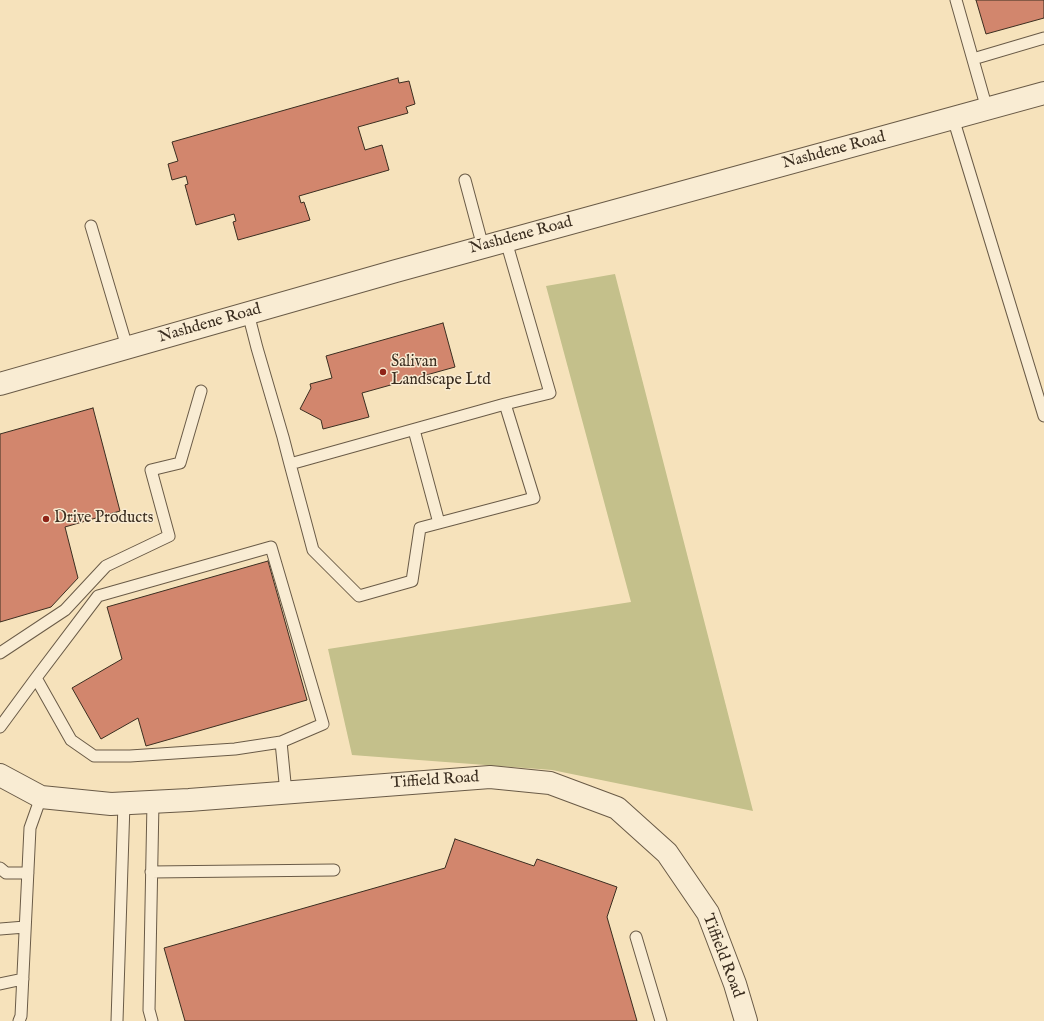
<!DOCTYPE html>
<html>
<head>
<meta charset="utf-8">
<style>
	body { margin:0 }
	canvas { display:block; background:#f6e2bb }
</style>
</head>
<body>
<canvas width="1044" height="1021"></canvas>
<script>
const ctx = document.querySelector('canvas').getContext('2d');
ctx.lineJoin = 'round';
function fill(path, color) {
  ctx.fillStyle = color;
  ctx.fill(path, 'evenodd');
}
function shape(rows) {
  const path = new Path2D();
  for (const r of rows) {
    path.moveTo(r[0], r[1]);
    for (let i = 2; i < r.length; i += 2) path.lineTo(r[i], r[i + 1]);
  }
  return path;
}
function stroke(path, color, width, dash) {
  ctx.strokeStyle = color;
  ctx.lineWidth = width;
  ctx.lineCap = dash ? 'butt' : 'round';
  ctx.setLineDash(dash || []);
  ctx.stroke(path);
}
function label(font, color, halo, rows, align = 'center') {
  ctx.font = font + ' "IM FELL English",serif';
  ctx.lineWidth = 3;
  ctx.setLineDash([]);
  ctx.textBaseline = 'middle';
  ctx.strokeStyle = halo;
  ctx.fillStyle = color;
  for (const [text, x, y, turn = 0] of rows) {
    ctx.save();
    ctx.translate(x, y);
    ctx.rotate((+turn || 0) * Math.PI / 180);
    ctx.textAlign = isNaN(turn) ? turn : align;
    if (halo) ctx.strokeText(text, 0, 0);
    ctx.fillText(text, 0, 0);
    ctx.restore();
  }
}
fill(shape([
	[615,274,753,811,552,770,352,755,328,649,631,602,546,286]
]), '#c4c08b');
const building = shape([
	[976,0,1044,0,1044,18,986,34,976,0],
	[398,78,399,83,409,81,415,104,406,107,408,113,358,127,365,150,382,145,389,170,299,196,301,203,304,202,310,220,238,240,233,222,236,221,234,214,196,225,185,185,188,184,186,176,172,180,168,164,178,161,172,142,398,78],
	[443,323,455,367,362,393,369,417,323,429,321,420,300,409,311,388,310,384,332,378,326,356,443,323],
	[93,408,120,511,65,527,78,578,51,607,0,622,0,434,93,408],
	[268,561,307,700,146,746,138,718,101,739,72,688,122,659,107,607,268,561],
	[455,839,534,866,537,859,617,887,607,917,637,1021,185,1021,164,948,445,868,455,839]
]);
fill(building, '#d2866d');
stroke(building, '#3b2e20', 1);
const service = shape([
	[956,0,987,109],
	[973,59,1044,38],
	[953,118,1044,416],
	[465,180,483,247],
	[91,226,127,347],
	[248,313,257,348,283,437,290,464,505,404,550,393,506,241],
	[414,430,439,523],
	[290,464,313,550,359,596,412,581,420,528,534,498,505,404],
	[0,653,65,610,106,566,169,536,151,470,180,463,201,391],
	[0,727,36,678,98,596,271,547,323,724,281,742,235,749,130,756,94,756,71,740,36,678],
	[281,742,286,793],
	[0,868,6,873,28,873],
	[151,872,334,870],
	[0,929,25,927],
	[636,937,661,1021],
	[0,984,23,979],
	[19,1021,21,1016,30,828,41,797],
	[117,1021,124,803],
	[152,1021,149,1010,153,802]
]);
const minor = shape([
	[0,384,396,271,1044,93]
]);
const tertiary = shape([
	[0,775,41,797,111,804,189,800,490,777,550,783,617,808,667,853,708,913,735,984,746,1021]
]);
stroke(service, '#6a5b47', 13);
stroke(minor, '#6a5b47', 24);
stroke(tertiary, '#6a5b47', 24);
stroke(service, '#f9ecd3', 11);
stroke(minor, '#f9ecd3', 22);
stroke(tertiary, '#f9ecd3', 22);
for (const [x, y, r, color] of [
	[383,372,4,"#8f2418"],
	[46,519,4,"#8f2418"]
]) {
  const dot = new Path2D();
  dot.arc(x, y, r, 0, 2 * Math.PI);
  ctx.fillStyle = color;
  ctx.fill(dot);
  stroke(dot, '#f9ecd3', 1.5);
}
label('16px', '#3b2e20', '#f9ecd3', [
	["Nashdene Road",834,151,-15],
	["Nashdene Road",521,236,-15],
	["Nashdene Road",210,324,-16],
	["Tiffield Road",435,781,-4],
	["Tiffield Road",722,956,69]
]);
label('16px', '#3b2e20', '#f9ecd3', [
	["Salivan",391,363],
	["Landscape Ltd",391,381],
	["Drive Products",54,519]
], 'left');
</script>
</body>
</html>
